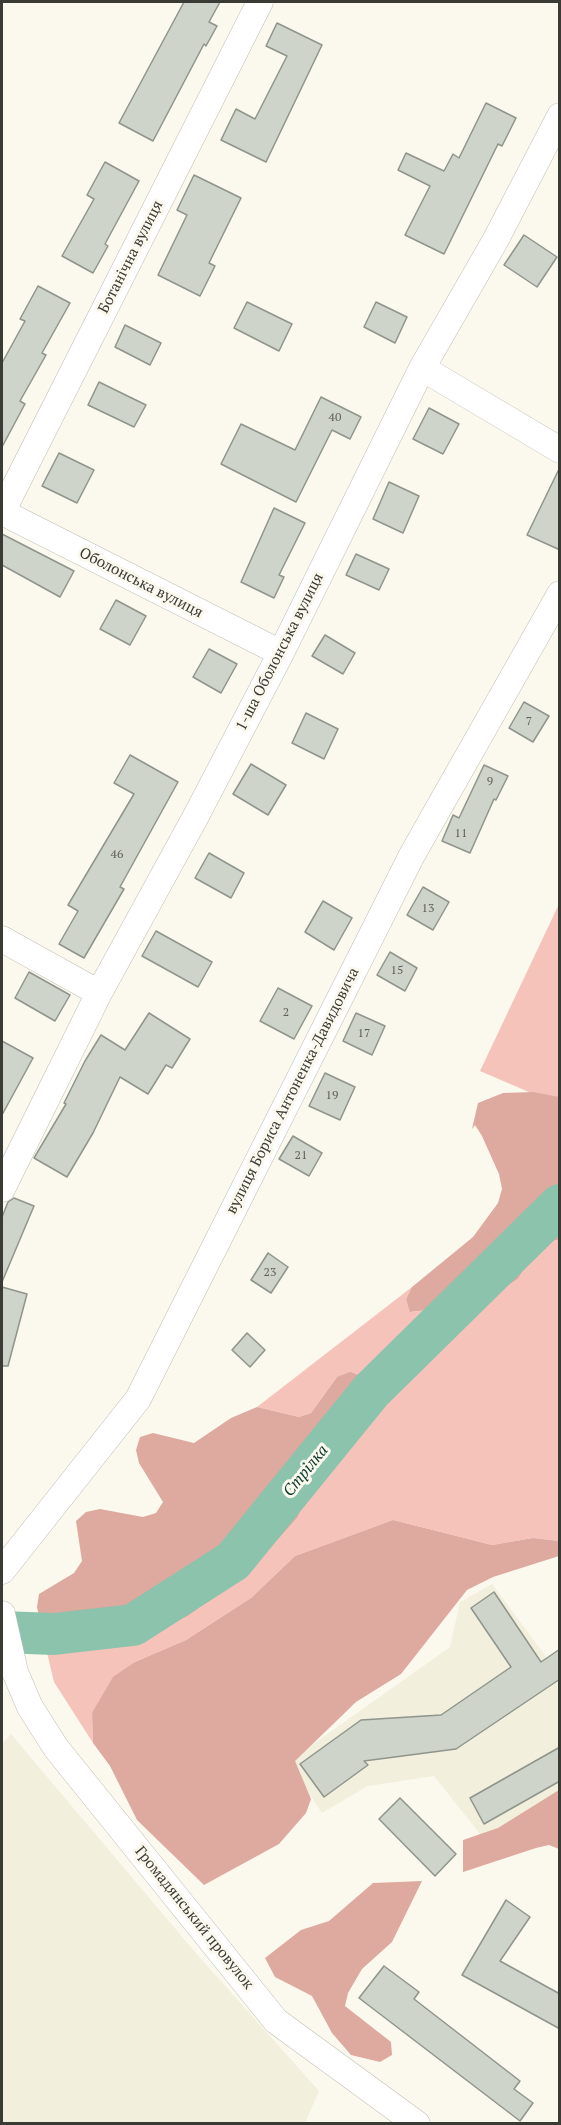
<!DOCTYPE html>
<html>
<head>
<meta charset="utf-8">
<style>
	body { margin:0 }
	#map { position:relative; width:561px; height:2125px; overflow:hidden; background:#fbf9ee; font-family:"PT Serif",serif }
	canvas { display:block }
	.frame { position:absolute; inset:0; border:3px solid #3b3b36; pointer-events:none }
</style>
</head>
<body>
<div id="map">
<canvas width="561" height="2125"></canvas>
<div class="frame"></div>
</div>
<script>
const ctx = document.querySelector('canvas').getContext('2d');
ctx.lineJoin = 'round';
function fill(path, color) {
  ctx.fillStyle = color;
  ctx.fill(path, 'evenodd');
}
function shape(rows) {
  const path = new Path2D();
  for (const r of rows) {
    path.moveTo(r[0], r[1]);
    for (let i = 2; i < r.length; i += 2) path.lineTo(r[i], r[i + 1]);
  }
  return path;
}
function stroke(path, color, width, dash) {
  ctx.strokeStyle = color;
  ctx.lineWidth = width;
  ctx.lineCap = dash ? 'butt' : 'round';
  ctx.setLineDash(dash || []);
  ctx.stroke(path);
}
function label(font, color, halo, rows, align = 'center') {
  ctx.font = font + ' "PT Serif",serif';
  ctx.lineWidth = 6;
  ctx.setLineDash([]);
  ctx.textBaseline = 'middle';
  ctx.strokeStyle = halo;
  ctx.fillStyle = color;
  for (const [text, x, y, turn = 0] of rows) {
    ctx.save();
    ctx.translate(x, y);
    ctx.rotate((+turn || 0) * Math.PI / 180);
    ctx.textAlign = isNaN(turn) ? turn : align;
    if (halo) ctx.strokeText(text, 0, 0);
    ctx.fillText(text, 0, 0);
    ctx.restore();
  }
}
fill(shape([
	[492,1584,559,1674,559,1795,484,1839,434,1776,368,1786,322,1813,288,1762,450,1647,460,1602],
	[11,1734,194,1951,319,2091,305,2123,2,2123,2,1744]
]), '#f2efdd');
fill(shape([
	[559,904,559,1105,480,1071],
	[542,1240,559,1240,559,1541,533,1538,492,1545,393,1520,295,1556,251,1598,186,1640,135,1662,92,1713,93,1743,54,1682,43,1636,67,1647,188,1616,251,1570,298,1517,308,1489,362,1418,337,1377,311,1413,299,1417,257,1407,412,1287,406,1299,411,1312,452,1307,493,1295,518,1279]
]), '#f5c3b9');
fill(shape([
	[533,1092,559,1097,559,1240,542,1240,518,1279,493,1295,452,1307,410,1312,406,1299,412,1287,473,1237,498,1203,502,1189,499,1174,482,1136,475,1125,472,1129,478,1103,503,1093],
	[350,1372,364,1377,362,1418,308,1489,298,1517,251,1570,188,1616,121,1643,67,1647,43,1636,37,1607,39,1594,74,1573,82,1561,76,1521,86,1512,100,1509,143,1517,156,1513,163,1502,139,1463,136,1450,140,1437,153,1433,194,1443,231,1418,257,1407,299,1417,311,1413,337,1377],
	[393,1520,492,1545,533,1538,559,1541,559,1556,493,1577,467,1590,401,1674,356,1702,295,1761,311,1799,306,1813,279,1844,204,1885,137,1820,110,1766,93,1743,92,1713,113,1677,135,1662,186,1640,251,1598,295,1556],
	[559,1790,559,1849,549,1845,536,1848,463,1872,463,1840,498,1828],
	[422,1881,392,1942,362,1969,348,1993,345,2006,391,2042,392,2055,380,2062,351,2055,332,2033,312,1996,275,1977,265,1958,301,1930,329,1921,373,1883]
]), '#dea99e');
stroke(shape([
	[2,1632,54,1634,133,1625,233,1561,371,1391,560,1205]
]), '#8cc3ad', 42);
const building = shape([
	[184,2,220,2,209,22,217,26,206,46,204,44,153,141,119,123,184,2],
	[277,23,322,45,266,162,221,140,236,109,255,119,287,56,266,46,277,23],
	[486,103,516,118,502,146,498,144,444,254,405,235,430,186,398,170,406,153,444,171,453,154,459,158,486,103],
	[105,162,139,181,105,244,108,246,93,273,62,256,94,199,87,195,105,162],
	[194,175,241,198,209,263,215,266,200,296,158,275,187,215,177,210,194,175],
	[524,235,557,257,537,287,504,265,524,235],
	[38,286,70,303,42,353,46,355,20,401,25,404,2,447,2,363,25,321,20,319,38,286],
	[247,302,292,324,279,351,234,328,247,302],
	[376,302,407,317,395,343,364,327,376,302],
	[125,325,161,343,150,365,115,347,125,325],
	[99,382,146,405,134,427,88,405,99,382],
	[321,397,361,417,350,439,332,430,296,502,221,464,241,424,295,450,321,397],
	[429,408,459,424,443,454,413,439,429,408],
	[59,453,94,470,77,503,42,486,59,453],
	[560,467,560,550,527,535,560,467],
	[389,482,419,496,403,533,373,519,389,482],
	[274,508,305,523,279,575,284,577,274,598,241,582,274,508],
	[2,534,74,571,60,597,2,565,2,534],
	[356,554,389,569,379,590,346,575,356,554],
	[116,600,146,616,130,645,100,629,116,600],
	[325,635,355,653,343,674,312,656,325,635],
	[209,649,237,664,221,693,193,677,209,649],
	[524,702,549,716,533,742,509,728,524,702],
	[306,713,338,729,324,759,292,743,306,713],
	[130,755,178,782,120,887,124,889,84,958,59,944,78,911,68,905,134,794,114,783,130,755],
	[251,764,286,785,268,815,233,794,251,764],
	[484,765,508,776,496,800,494,799,470,853,442,841,453,815,459,818,484,765],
	[209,853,244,873,231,898,195,878,209,853],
	[423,887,449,902,433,930,407,915,423,887],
	[323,901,352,918,334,950,305,932,323,901],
	[156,931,212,962,198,987,142,956,156,931],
	[390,952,417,968,405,991,377,975,390,952],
	[29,972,70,995,55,1021,15,998,29,972],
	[278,988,312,1006,294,1039,260,1021,278,988],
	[149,1013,190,1039,172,1068,166,1065,148,1094,120,1077,93,1133,67,1177,34,1158,66,1104,64,1103,85,1061,101,1035,125,1050,149,1013],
	[356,1013,385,1026,372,1055,343,1041,356,1013],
	[2,1041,33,1058,2,1115,2,1041],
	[325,1073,355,1087,340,1120,309,1106,325,1073],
	[293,1136,322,1153,309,1176,279,1159,293,1136],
	[14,1198,34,1206,2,1282,2,1217,8,1202,14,1198],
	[268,1253,288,1267,271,1293,251,1280,268,1253],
	[2,1287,27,1294,8,1366,2,1366,2,1287],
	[247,1333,265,1350,250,1367,232,1350,247,1333],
	[494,1592,541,1662,560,1649,560,1679,456,1749,364,1761,368,1765,324,1797,300,1764,361,1720,441,1715,511,1667,471,1608,494,1592],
	[560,1747,560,1781,484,1824,470,1798,560,1747],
	[400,1798,456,1854,435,1876,379,1819,400,1798],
	[506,1900,530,1917,500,1961,560,1994,560,2029,462,1975,506,1900],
	[384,1966,419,1992,414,1999,520,2081,514,2089,533,2103,520,2121,359,1998,384,1966]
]);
fill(building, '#ced4ca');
stroke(building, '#8f958c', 1.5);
const minor = shape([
	[260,2,2,512,281,653],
	[422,368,560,450],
	[2,939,99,993],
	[2,1189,99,993,196,816,281,653,422,368,495,241,560,116],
	[2,1571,138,1399,412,855,560,594],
	[2,1614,15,1672,30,1707,56,1748,276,2021,417,2124]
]);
stroke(minor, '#bfbeb3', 27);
stroke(minor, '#fff', 26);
label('12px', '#60615b', null, [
	["40",335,418],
	["7",529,722],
	["9",490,782],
	["11",461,834],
	["46",117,855],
	["13",428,909],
	["15",397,971],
	["2",286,1013],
	["17",364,1034],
	["19",332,1096],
	["21",301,1156],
	["23",270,1273]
]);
label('15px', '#3b3b36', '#fbf9ee', [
	["Ботанічна вулиця",131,257,-63],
	["Оболонська вулиця",141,583,27],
	["1-ша Оболонська вулиця",280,652,-63],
	["вулиця Бориса Антоненка-Давидовича",293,1091,-63],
	["Громадянський провулок",194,1918,51]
]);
label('italic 16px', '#08392a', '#fbf9ee', [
	["Стрілка",306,1471,-51]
]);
</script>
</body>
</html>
